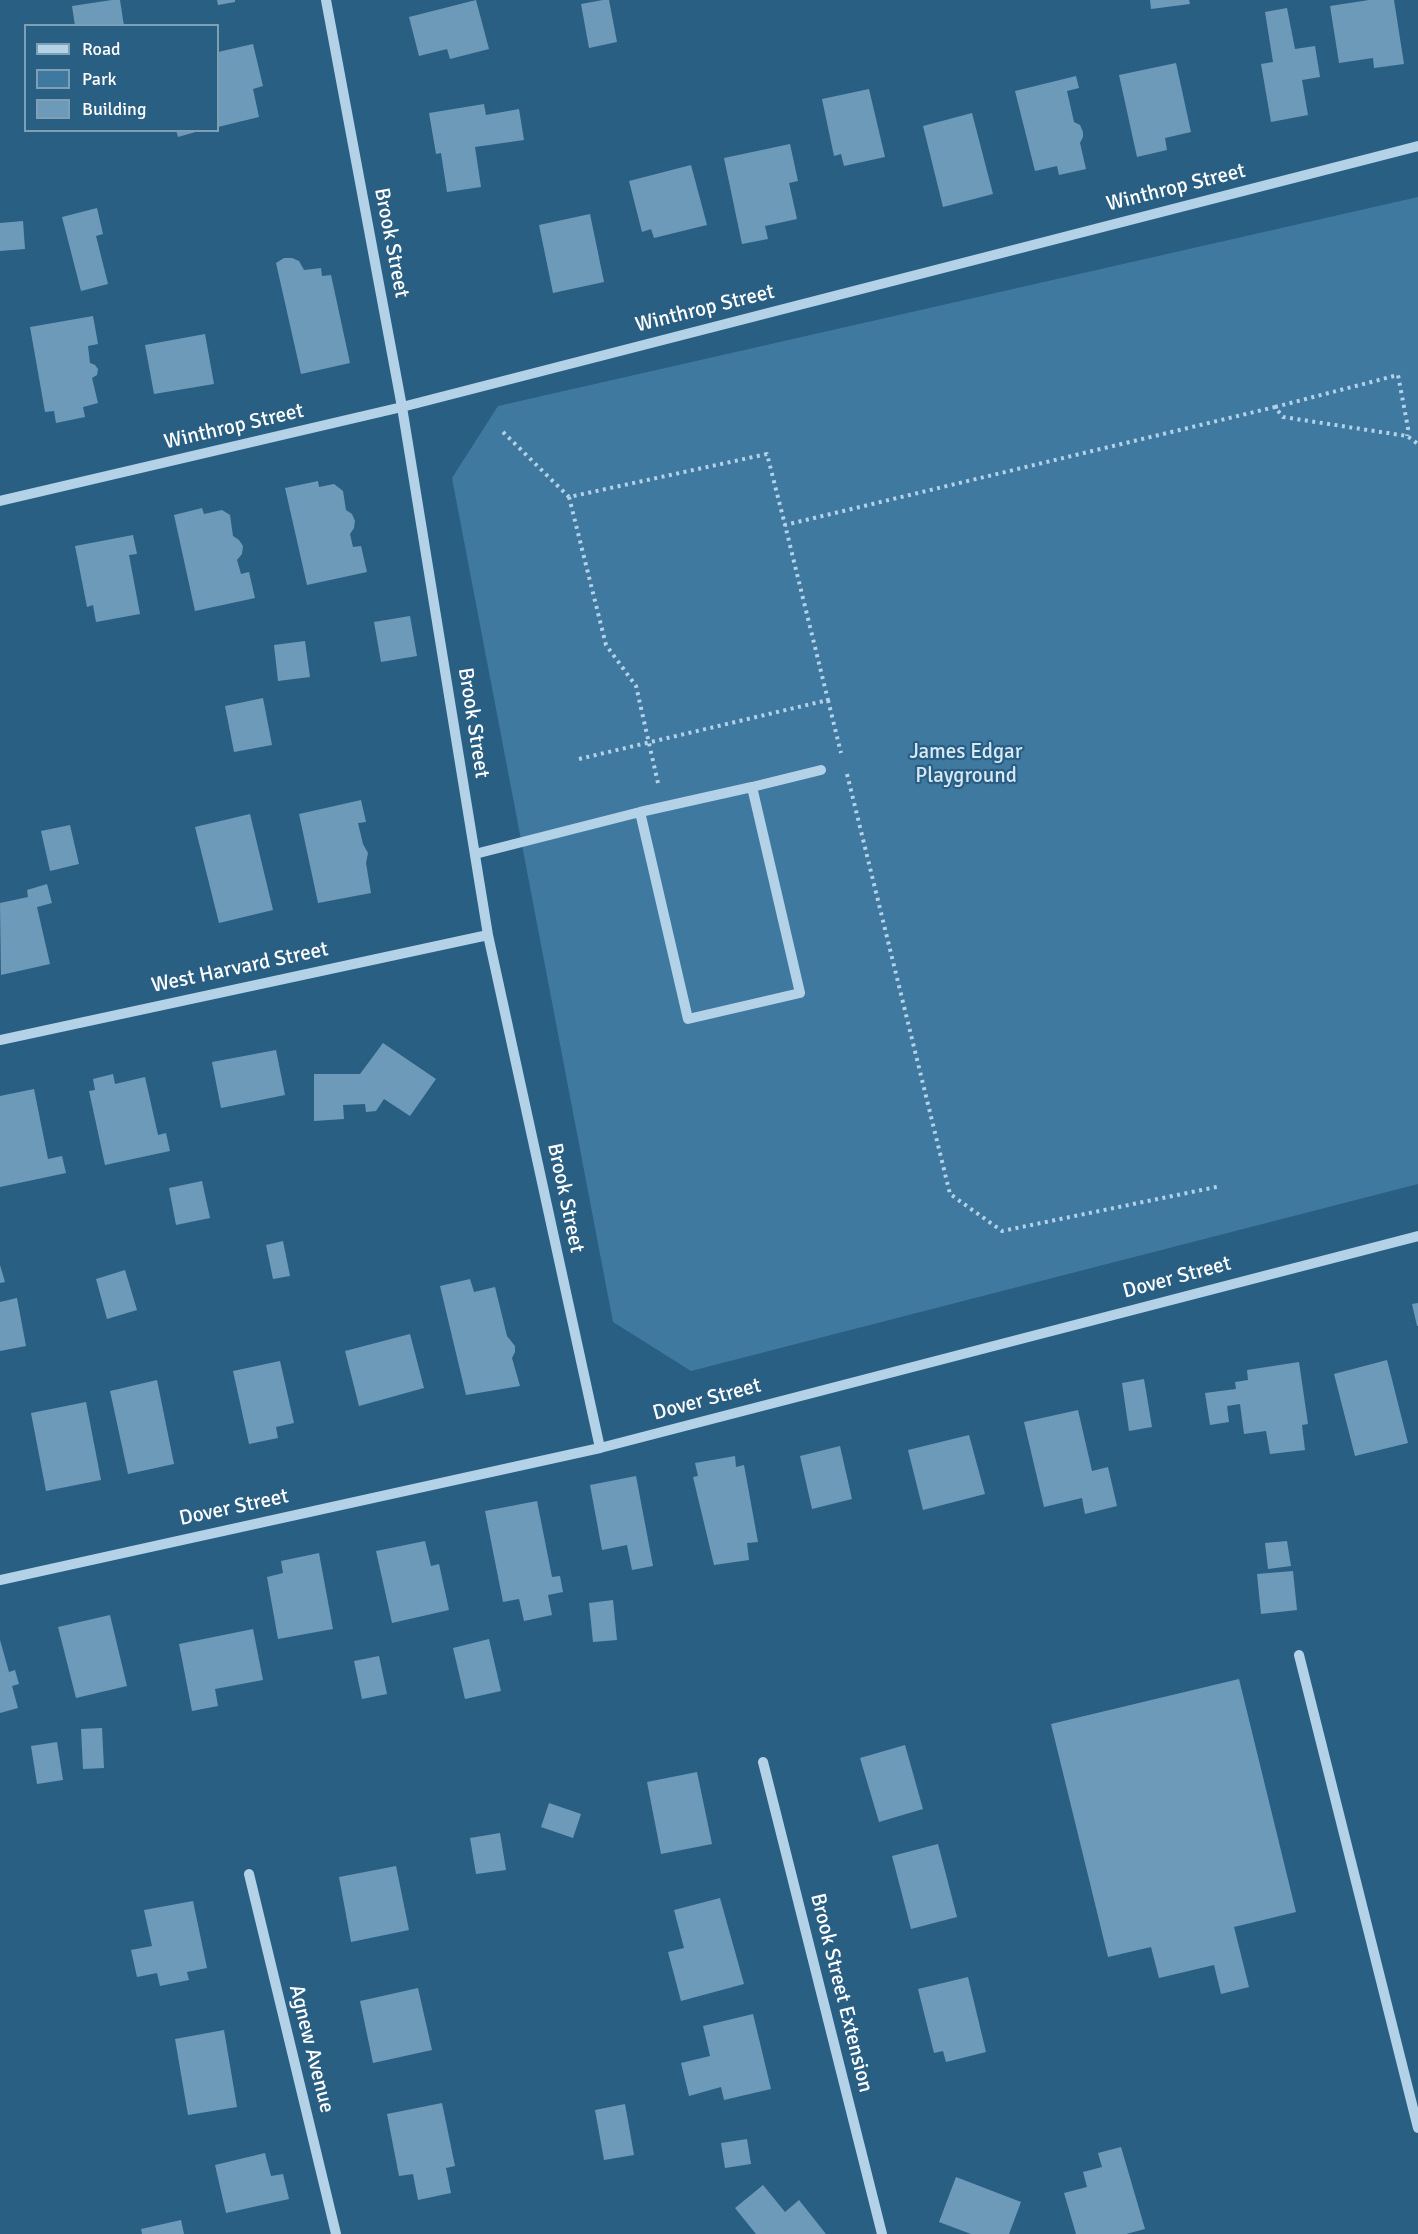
<!DOCTYPE html>
<html>
<head>
<meta charset="utf-8">
<style>
	body { margin:0 }
	#map { position:relative; width:1418px; height:2234px; overflow:hidden; background:#2a5f84; font-family:Signika,sans-serif }
	canvas { display:block }
	.legend { position:absolute; left:24px; top:24px; width:195px; height:108px; box-sizing:border-box; background:#2a5f84; border:2px solid #7f9fb5; margin:0; padding:8px 10px; list-style:none; font-size:18px; color:#fff }
	.legend li { display:flex; align-items:center; gap:12px; height:30px }
	.legend b { width:30px; border:2px solid #7f9fb5 }
</style>
</head>
<body>
<div id="map">
<canvas width="1418" height="2234"></canvas>
<ul class="legend">
<li><b style="height:8px;background:#b4d2e7"></b>Road</li>
<li><b style="height:16px;background:#3f79a0"></b>Park</li>
<li><b style="height:16px;background:#6e9ab9"></b>Building</li>
</ul>
</div>
<script>
const ctx = document.querySelector('canvas').getContext('2d');
ctx.lineJoin = 'round';
function fill(path, color) {
  ctx.fillStyle = color;
  ctx.fill(path, 'evenodd');
}
function shape(rows) {
  const path = new Path2D();
  for (const r of rows) {
    path.moveTo(r[0], r[1]);
    for (let i = 2; i < r.length; i += 2) path.lineTo(r[i], r[i + 1]);
  }
  return path;
}
function stroke(path, color, width, dash) {
  ctx.strokeStyle = color;
  ctx.lineWidth = width;
  ctx.lineCap = dash ? 'butt' : 'round';
  ctx.setLineDash(dash || []);
  ctx.stroke(path);
}
function label(font, color, halo, rows, align = 'center') {
  ctx.font = font + ' Signika,sans-serif';
  ctx.lineWidth = 4.5;
  ctx.setLineDash([]);
  ctx.textBaseline = 'middle';
  ctx.strokeStyle = halo;
  ctx.fillStyle = color;
  for (const [text, x, y, turn = 0] of rows) {
    ctx.save();
    ctx.translate(x, y);
    ctx.rotate((+turn || 0) * Math.PI / 180);
    ctx.textAlign = isNaN(turn) ? turn : align;
    if (halo) ctx.strokeText(text, 0, 0);
    ctx.fillText(text, 0, 0);
    ctx.restore();
  }
}
fill(shape([
	[1418,197,1418,1184,691,1371,613,1322,452,478,498,406]
]), '#3f79a0');
fill(shape([
	[112,0,120,0,124,26,75,26,72,6],
	[217,0,235,0,235,2,218,5],
	[476,0,489,49,450,59,447,49,419,56,409,17],
	[603,0,609,0,617,42,589,48,581,4],
	[1150,0,1189,0,1190,4,1151,9],
	[1369,0,1394,0,1404,64,1374,68,1373,58,1339,63,1330,6],
	[1287,8,1295,49,1315,46,1320,77,1302,80,1308,115,1271,122,1261,64,1273,62,1265,12],
	[253,44,263,86,253,89,259,117,218,127,218,52],
	[1176,63,1191,132,1165,138,1167,150,1137,157,1119,75],
	[1076,76,1079,88,1067,91,1074,122,1080,125,1083,132,1083,137,1080,143,1086,169,1059,175,1057,166,1035,171,1015,91],
	[869,89,885,157,844,166,841,154,834,156,822,99],
	[484,104,486,115,519,109,524,140,475,147,481,187,447,192,441,153,436,154,429,113],
	[972,113,993,194,943,207,923,126],
	[176,130,199,130,199,131,178,137],
	[790,144,798,181,789,183,797,219,765,226,768,239,742,244,724,158],
	[691,165,707,225,654,238,651,229,642,232,629,181],
	[97,208,103,234,96,236,108,284,81,291,62,217],
	[590,214,604,282,553,293,539,225],
	[23,221,25,249,0,251,0,223],
	[284,258,292,258,299,261,304,270,321,268,322,276,331,275,350,363,301,374,276,263],
	[93,316,98,344,88,346,90,363,95,365,98,369,97,375,92,378,98,403,83,407,85,417,56,423,54,411,45,412,30,327],
	[205,334,214,384,154,394,145,345],
	[318,481,319,487,334,484,343,491,346,510,352,514,355,521,354,528,350,534,353,547,361,546,367,572,307,585,285,488],
	[202,508,204,514,222,510,230,515,233,536,239,540,243,546,242,554,237,560,241,574,249,572,255,598,195,611,174,515],
	[133,535,137,554,129,555,140,614,96,622,93,605,87,607,75,546],
	[410,616,417,656,381,662,374,622],
	[305,641,310,677,278,681,274,645],
	[263,698,272,745,234,752,225,706],
	[361,800,366,822,358,823,363,844,368,853,366,863,371,893,318,903,299,814],
	[250,814,273,910,219,923,195,827],
	[70,825,79,864,50,871,41,831],
	[47,884,52,903,37,907,50,964,1,975,0,903,28,897,27,890],
	[383,1043,436,1079,410,1116,384,1099,376,1111,366,1112,365,1104,343,1105,344,1119,314,1121,314,1074,360,1074],
	[276,1050,285,1095,221,1108,212,1062],
	[113,1074,115,1084,145,1077,158,1135,166,1133,170,1151,105,1165,89,1091,95,1090,93,1079],
	[34,1089,48,1159,62,1156,66,1173,0,1187,0,1096],
	[202,1181,210,1218,176,1225,169,1188],
	[283,1241,290,1276,273,1279,266,1245],
	[0,1265,5,1282,0,1283],
	[125,1270,137,1310,107,1319,96,1279],
	[470,1279,474,1292,495,1287,507,1336,515,1346,515,1352,512,1358,520,1386,466,1395,440,1286],
	[17,1298,26,1346,0,1351,0,1302],
	[1418,1303,1418,1326,1417,1326,1412,1304],
	[410,1334,424,1388,359,1406,345,1351],
	[1387,1360,1408,1443,1355,1456,1334,1374],
	[280,1361,294,1423,276,1427,278,1438,249,1444,233,1371],
	[1299,1362,1308,1424,1302,1425,1305,1450,1270,1454,1266,1431,1244,1434,1240,1404,1227,1406,1229,1422,1210,1425,1205,1393,1236,1389,1235,1382,1248,1380,1247,1370],
	[1144,1379,1152,1427,1129,1431,1122,1383],
	[157,1380,174,1464,128,1474,110,1391],
	[86,1402,101,1480,46,1491,31,1413],
	[1078,1410,1092,1471,1108,1467,1117,1506,1085,1514,1082,1498,1044,1507,1024,1422],
	[969,1435,985,1494,923,1510,908,1450],
	[840,1446,852,1499,812,1509,800,1456],
	[735,1456,736,1467,744,1465,758,1542,747,1543,749,1560,714,1565,693,1477,698,1476,695,1463],
	[636,1476,653,1566,632,1570,627,1545,602,1550,590,1485],
	[537,1501,552,1577,560,1576,563,1592,548,1595,552,1615,524,1621,519,1599,503,1602,485,1511],
	[425,1541,431,1566,439,1564,449,1610,392,1623,376,1551],
	[1287,1541,1291,1566,1268,1569,1265,1543],
	[319,1553,333,1629,278,1639,267,1577,283,1573,281,1561],
	[1293,1571,1297,1610,1261,1614,1257,1574],
	[613,1600,617,1640,593,1642,589,1603],
	[110,1615,127,1686,76,1698,58,1627],
	[253,1629,263,1680,215,1689,218,1706,192,1711,179,1644],
	[489,1639,501,1691,465,1699,453,1648],
	[0,1640,9,1672,15,1670,19,1684,12,1686,18,1708,0,1713],
	[379,1656,387,1694,362,1699,354,1661],
	[1239,1679,1296,1912,1234,1927,1249,1987,1221,1994,1214,1965,1159,1978,1151,1947,1108,1957,1051,1724],
	[102,1728,104,1768,83,1769,81,1729],
	[57,1742,63,1780,37,1784,31,1746],
	[905,1745,923,1809,879,1822,860,1758],
	[697,1772,712,1844,661,1854,647,1782],
	[549,1803,581,1814,573,1838,541,1827],
	[500,1833,506,1870,476,1874,470,1838],
	[938,1844,957,1917,911,1929,892,1856],
	[396,1866,409,1930,351,1942,339,1877],
	[720,1898,744,1984,681,2001,668,1952,684,1948,674,1910],
	[193,1901,207,1968,187,1972,189,1980,160,1986,157,1973,137,1977,131,1950,152,1946,144,1910],
	[968,1977,986,2052,946,2062,943,2051,934,2053,918,1989],
	[418,1988,432,2050,373,2063,360,2001],
	[753,2014,771,2089,724,2100,721,2087,689,2096,681,2063,710,2056,703,2026],
	[224,2030,237,2107,188,2115,175,2039],
	[442,2103,455,2166,446,2168,451,2193,418,2200,413,2174,399,2176,387,2114],
	[625,2104,634,2155,604,2160,595,2110],
	[747,2139,751,2164,725,2168,721,2143],
	[1121,2147,1145,2229,1126,2234,1076,2234,1064,2193,1087,2187,1083,2172,1102,2167,1098,2153],
	[265,2153,271,2176,283,2174,289,2199,226,2213,215,2165],
	[956,2177,1021,2202,1009,2234,971,2234,939,2222],
	[763,2185,785,2212,799,2200,826,2234,756,2234,735,2208],
	[181,2220,184,2234,142,2234,141,2229]
]), '#6e9ab9');
stroke(shape([
	[1275,407,1398,375,1408,428,1407,436],
	[503,432,569,497],
	[828,700,841,753],
	[579,759,828,700,785,525,1275,407,1283,417,1407,436,1418,444],
	[847,774,950,1194,1002,1231,1221,1186],
	[658,783,636,686,606,645,569,497,767,454,785,525]
]), '#b4d2e7', 4, [3, 4.5]);
stroke(shape([
	[326,0,402,407,488,935,600,1448],
	[0,501,402,407,1418,146],
	[752,787,821,770],
	[475,854,640,812,752,787,800,993,688,1019,640,812],
	[0,1040,488,935],
	[0,1580,600,1448,1418,1236],
	[1299,1655,1418,2128],
	[763,1762,882,2234],
	[249,1874,336,2234]
]), '#b4d2e7', 10);
label('21px', '#fff', '#2a5f84', [
	["Winthrop Street",1176,188,-14],
	["Brook Street",391,243,79],
	["Winthrop Street",705,309,-14],
	["Winthrop Street",234,427,-13],
	["Brook Street",473,723,81],
	["West Harvard Street",240,968,-12],
	["Brook Street",565,1198,78],
	["Dover Street",1177,1278,-15],
	["Dover Street",707,1400,-15],
	["Dover Street",234,1508,-12],
	["Brook Street Extension",841,1993,76],
	["Agnew Avenue",311,2049,76]
]);
label('21px', '#d7e9f6', '#2a5f84', [
	["James Edgar",966,752],
	["Playground",966,776]
]);
</script>
</body>
</html>
